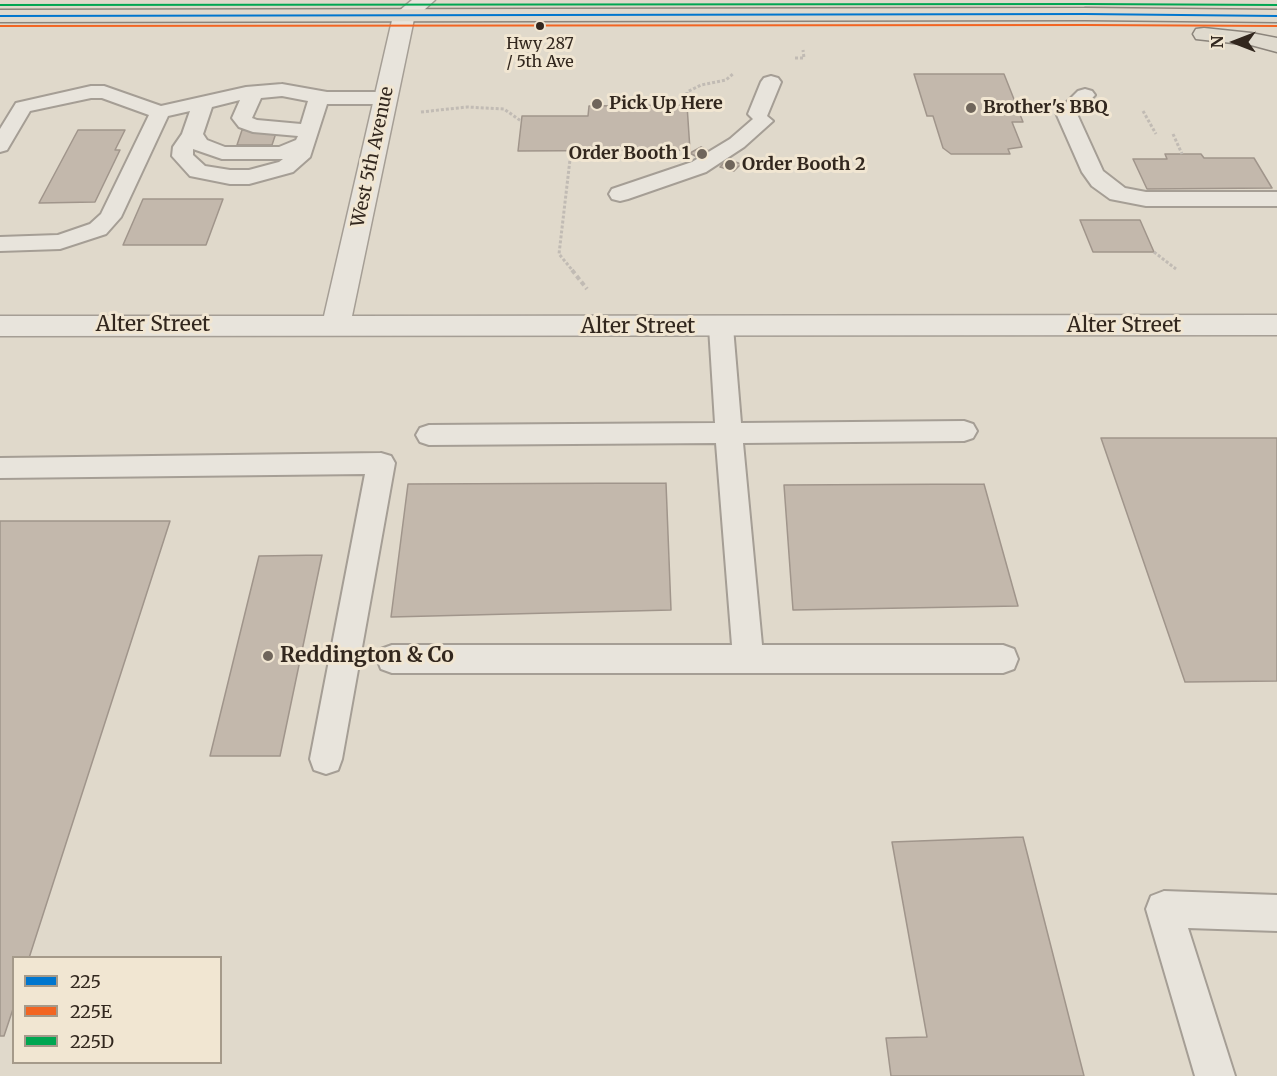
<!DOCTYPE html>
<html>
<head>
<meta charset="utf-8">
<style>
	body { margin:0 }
	#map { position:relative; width:1277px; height:1076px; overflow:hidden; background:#e0d9cb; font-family:Merriweather,serif }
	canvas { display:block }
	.legend { position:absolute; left:12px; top:956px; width:210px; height:108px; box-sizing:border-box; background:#f1e6d2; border:2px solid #a59a8a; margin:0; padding:8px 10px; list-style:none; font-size:18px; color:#32271e }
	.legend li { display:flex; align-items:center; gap:12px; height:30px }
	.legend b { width:30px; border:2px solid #a59a8a }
	.north { position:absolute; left:1205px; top:12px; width:60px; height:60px; -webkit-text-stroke:4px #f1e6d2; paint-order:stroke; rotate:270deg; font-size:16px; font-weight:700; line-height:24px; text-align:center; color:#32271e }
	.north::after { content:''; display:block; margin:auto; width:21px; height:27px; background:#32271e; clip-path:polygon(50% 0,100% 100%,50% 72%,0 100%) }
</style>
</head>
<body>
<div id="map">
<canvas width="1277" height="1076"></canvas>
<ul class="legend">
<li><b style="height:8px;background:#0076ce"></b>225</li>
<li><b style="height:8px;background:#f26522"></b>225E</li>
<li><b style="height:8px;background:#00a651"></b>225D</li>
</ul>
<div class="north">N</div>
</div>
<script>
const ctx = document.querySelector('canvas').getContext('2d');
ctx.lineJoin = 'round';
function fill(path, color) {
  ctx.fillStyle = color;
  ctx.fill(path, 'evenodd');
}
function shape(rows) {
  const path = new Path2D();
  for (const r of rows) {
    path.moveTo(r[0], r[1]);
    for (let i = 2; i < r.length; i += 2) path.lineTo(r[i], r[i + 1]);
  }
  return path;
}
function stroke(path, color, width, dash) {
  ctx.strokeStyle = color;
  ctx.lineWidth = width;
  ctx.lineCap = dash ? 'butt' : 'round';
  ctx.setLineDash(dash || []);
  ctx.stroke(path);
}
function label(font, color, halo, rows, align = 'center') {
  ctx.font = font + ' Merriweather,serif';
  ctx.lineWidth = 6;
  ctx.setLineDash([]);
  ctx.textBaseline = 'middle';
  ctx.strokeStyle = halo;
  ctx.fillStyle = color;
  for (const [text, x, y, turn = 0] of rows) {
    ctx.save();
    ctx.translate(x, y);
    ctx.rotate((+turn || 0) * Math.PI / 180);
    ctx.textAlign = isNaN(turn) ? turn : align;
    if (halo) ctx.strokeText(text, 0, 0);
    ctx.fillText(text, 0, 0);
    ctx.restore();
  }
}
const building = shape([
	[914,74,1004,74,1023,122,1012,122,1022,147,1008,149,1010,154,951,154,943,148,933,116,927,116,914,74],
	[687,105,690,150,518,151,522,116,588,116,589,106,687,105],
	[78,130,125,130,115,150,120,150,95,202,39,203,78,130],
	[242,130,277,130,272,145,237,145,242,130],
	[701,147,712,153,702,160,690,153,701,147],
	[1165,154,1201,154,1204,158,1254,158,1272,188,1147,189,1133,159,1167,159,1165,154],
	[727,159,741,164,734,171,720,167,727,159],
	[143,199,223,199,206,245,123,245,143,199],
	[1080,220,1140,220,1154,252,1093,252,1080,220],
	[1101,438,1277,438,1277,681,1185,682,1101,438],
	[666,483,671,610,391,617,408,484,666,483],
	[984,484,1018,606,793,610,784,485,984,484],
	[0,521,170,521,29,958,14,958,14,1006,4,1036,0,1036,0,521],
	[322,555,280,756,210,756,259,556,322,555],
	[1023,837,1084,1076,891,1076,886,1038,927,1037,892,842,1023,837]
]);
fill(building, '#c3b8ac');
stroke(building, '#a0958b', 1.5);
const lane = shape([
	[771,76,778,78,781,82,767,116,773,121,744,147,706,172,628,199,620,201,612,199,609,194,612,189,692,162,730,139,753,119,748,114,761,82,764,78,771,76],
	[282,84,327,92,386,92,393,94,396,98,393,102,386,104,327,104,310,157,293,172,249,184,230,184,190,176,172,156,173,147,182,134,190,111,168,116,121,217,106,234,60,249,0,251,0,237,58,235,90,224,101,214,149,115,102,98,91,98,30,111,7,150,0,152,0,129,16,103,91,86,104,86,161,106,246,87,282,84],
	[282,96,308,101,301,124,257,120,252,118,261,98,282,96],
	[240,100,232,118,239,127,253,132,298,136,296,140,279,147,225,147,207,140,203,134,212,107,240,100],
	[193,149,222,159,283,159,279,162,249,170,230,170,205,166,193,155,193,149],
	[1085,89,1092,91,1095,95,1077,114,1103,171,1125,188,1146,192,1277,192,1277,206,1146,206,1110,199,1092,186,1082,172,1056,113,1078,91,1085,89],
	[721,319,730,321,733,327,741,423,964,421,973,424,977,431,973,438,964,441,743,443,762,645,1003,645,1014,649,1018,659,1014,669,1003,673,392,673,381,669,377,659,381,649,392,645,732,645,716,443,429,445,420,442,416,435,420,428,429,425,715,423,709,327,712,321,721,319],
	[381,453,391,456,395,463,342,759,338,770,326,774,314,770,310,759,365,474,0,478,0,458,381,453],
	[1164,891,1277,895,1277,931,1188,928,1235,1076,1195,1076,1146,909,1151,896,1164,891]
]);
const street = shape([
	[412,0,435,0,414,19,352,316,1277,315,1277,335,0,336,0,316,324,316,393,16,412,0]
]);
const primary = shape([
	[1085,8,1277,10,1277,22,1085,20,0,22,0,10,1085,8],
	[1204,28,1251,33,1277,38,1277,52,1251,45,1196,39,1193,34,1196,29,1204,28]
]);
stroke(lane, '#a59e95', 4);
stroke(street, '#a59e95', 3);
stroke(primary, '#8b847b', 3);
stroke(shape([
	[795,58,804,58,803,50],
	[687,105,687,92,701,85,726,80,734,73],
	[1143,111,1156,134],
	[421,112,467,107,504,109,521,121],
	[1173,134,1182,154],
	[571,151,559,254,573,271],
	[1154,252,1176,269]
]), '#c1bbb4', 3, [3, 2]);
stroke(shape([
	[572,270,587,289]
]), '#c1bbb4', 4, [4.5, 3]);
fill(lane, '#e8e4dc');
fill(street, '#e8e4dc');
fill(primary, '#dfdace');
fill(shape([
	[1085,13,1277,15,1277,17,1085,15,0,17,0,15,1085,13]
]), '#0076ce');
fill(shape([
	[1085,24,1277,25,1277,27,1085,26,0,27,0,25,1085,24]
]), '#f26522');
fill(shape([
	[1085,3,1277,4,1277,6,1085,5,0,6,0,4,1085,3]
]), '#00a651');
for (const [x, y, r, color] of [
	[540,26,5,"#32271e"],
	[597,104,6,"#6f655b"],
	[971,108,6,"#6f655b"],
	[702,154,6,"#6f655b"],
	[730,165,6,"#6f655b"],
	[268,656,6,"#6f655b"]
]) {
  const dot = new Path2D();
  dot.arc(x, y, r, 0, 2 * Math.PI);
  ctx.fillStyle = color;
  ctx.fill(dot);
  stroke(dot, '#f1e6d2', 2);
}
label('16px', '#32271e', '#f1e6d2', [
	["Hwy 287",540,44],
	["/ 5th Ave",540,62]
]);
label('bold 18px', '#32271e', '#f1e6d2', [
	["Pick Up Here",609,104],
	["Brother's BBQ",983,108],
	["Order Booth 1",690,154,"right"],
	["Order Booth 2",742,165]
], 'left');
label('18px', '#32271e', '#f1e6d2', [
	["West 5th Avenue",373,157,-78]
]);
label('21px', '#32271e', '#f1e6d2', [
	["Alter Street",153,325],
	["Alter Street",1124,326],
	["Alter Street",638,327]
]);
label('bold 21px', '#32271e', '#f1e6d2', [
	["Reddington & Co",280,656]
], 'left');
</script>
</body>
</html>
